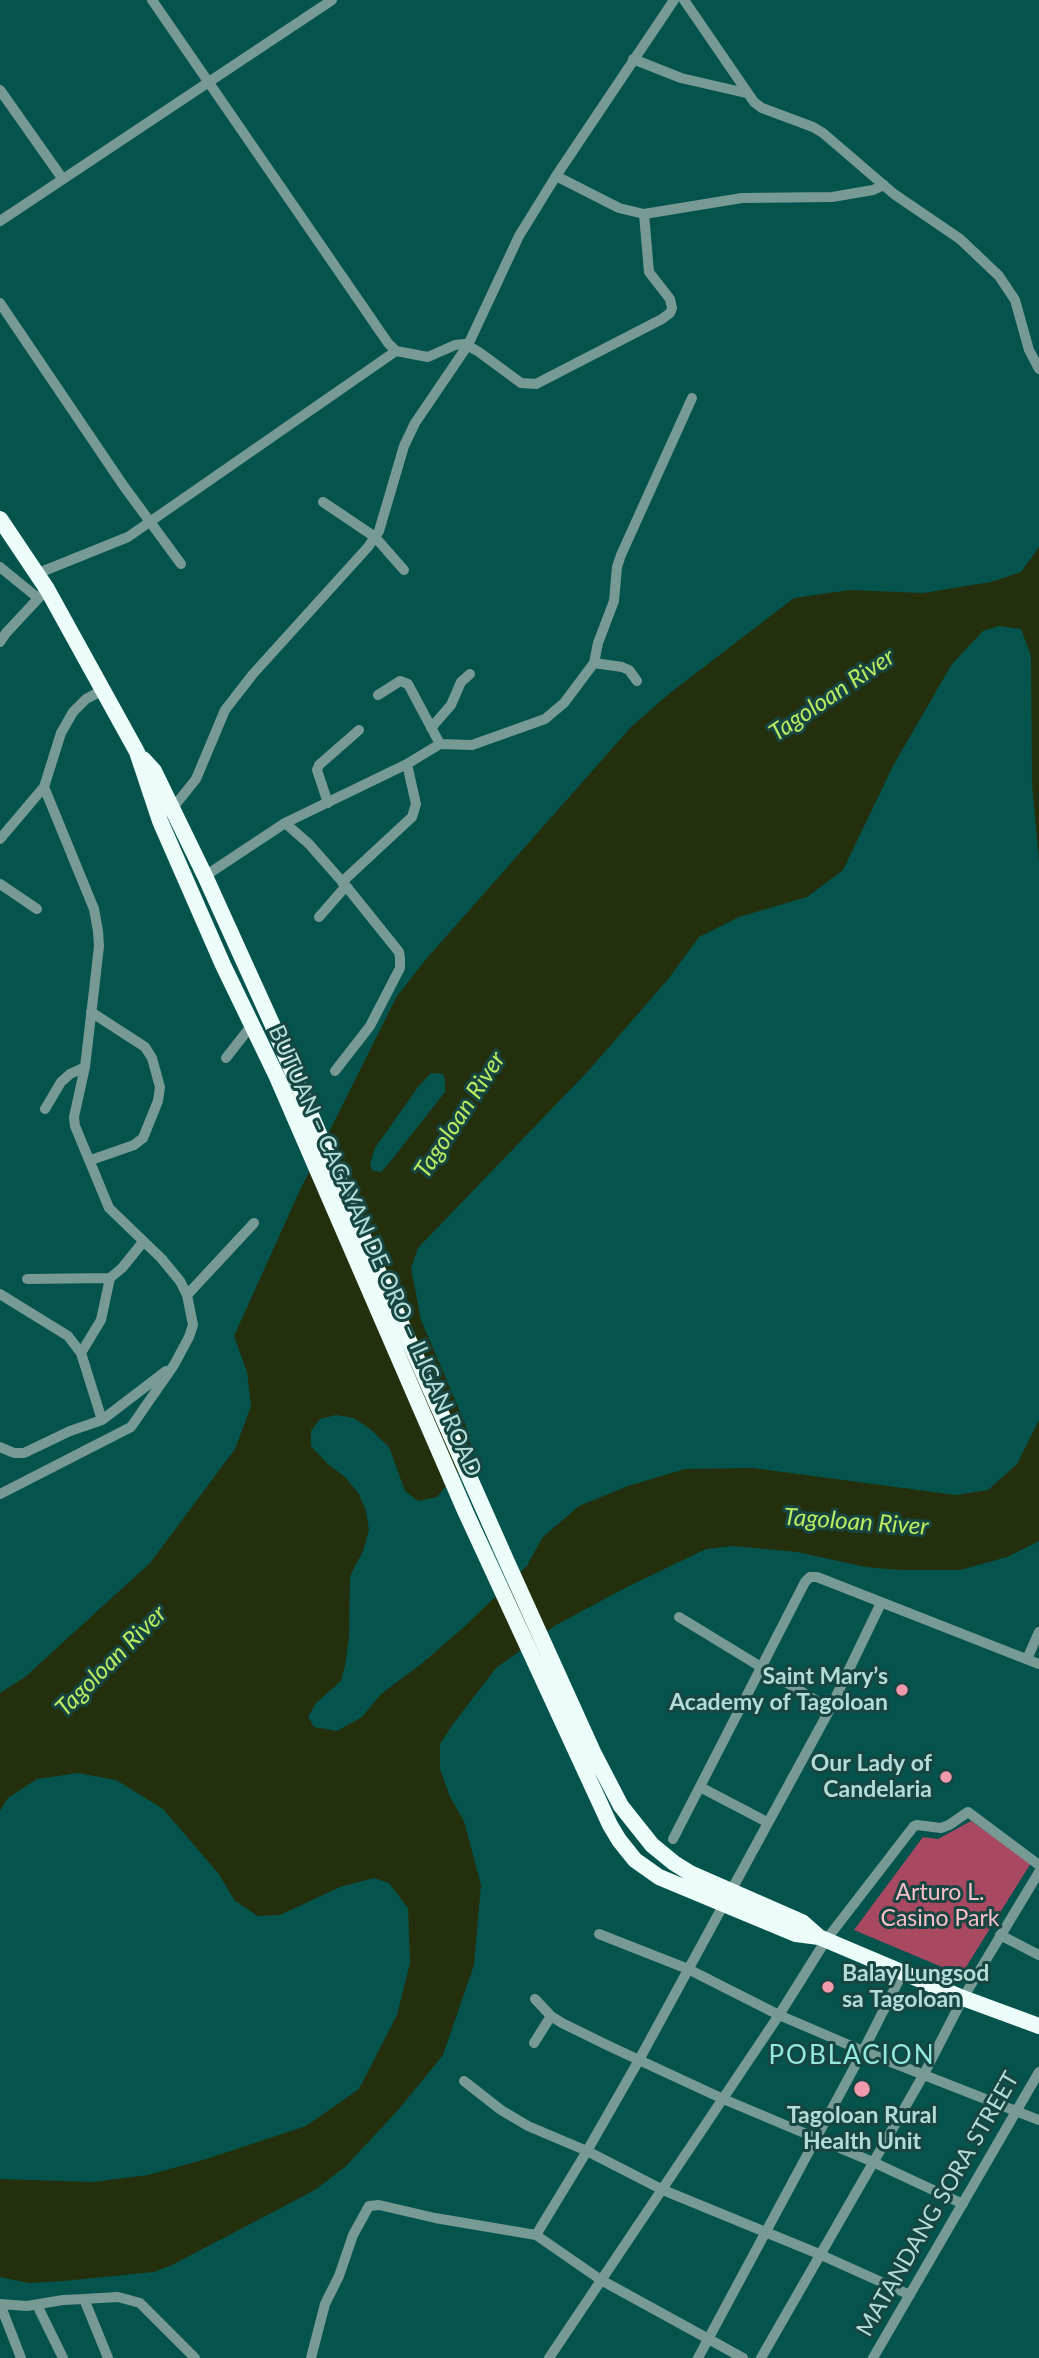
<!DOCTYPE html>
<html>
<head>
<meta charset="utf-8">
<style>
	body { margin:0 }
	canvas { display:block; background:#05534d }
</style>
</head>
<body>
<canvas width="1039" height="2358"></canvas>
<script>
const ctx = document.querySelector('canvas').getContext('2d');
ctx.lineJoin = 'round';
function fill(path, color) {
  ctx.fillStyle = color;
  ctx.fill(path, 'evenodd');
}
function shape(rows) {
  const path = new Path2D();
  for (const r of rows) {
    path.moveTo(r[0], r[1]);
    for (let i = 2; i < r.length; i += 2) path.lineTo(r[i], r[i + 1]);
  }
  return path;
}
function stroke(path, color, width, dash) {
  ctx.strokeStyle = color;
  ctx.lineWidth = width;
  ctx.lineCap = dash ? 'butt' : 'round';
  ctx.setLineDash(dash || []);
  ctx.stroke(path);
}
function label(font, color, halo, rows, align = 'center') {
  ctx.font = font + ' Lato,sans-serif';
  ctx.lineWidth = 6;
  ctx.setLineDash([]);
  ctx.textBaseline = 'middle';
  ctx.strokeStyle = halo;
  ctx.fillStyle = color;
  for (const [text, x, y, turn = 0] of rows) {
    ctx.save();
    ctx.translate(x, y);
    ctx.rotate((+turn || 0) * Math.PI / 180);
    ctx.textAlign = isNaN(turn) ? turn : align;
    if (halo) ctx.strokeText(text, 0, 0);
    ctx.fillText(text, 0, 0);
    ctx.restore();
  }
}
fill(shape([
	[971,1821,1031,1863,961,1975,854,1930,923,1837,938,1839]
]), '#a84861');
fill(shape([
	[1039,547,1039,861,1032,785,1031,656,1021,629,999,626,983,631,952,664,894,764,843,870,807,897,739,917,699,937,669,978,590,1069,418,1248,411,1268,421,1320,466,1426,471,1447,468,1460,437,1497,418,1501,405,1491,389,1447,370,1429,354,1418,336,1415,320,1419,311,1431,311,1446,328,1464,345,1477,359,1494,366,1511,369,1530,363,1551,350,1576,349,1638,345,1666,341,1681,316,1703,308,1717,314,1727,337,1731,362,1717,381,1694,420,1665,464,1627,527,1566,542,1538,579,1506,628,1486,685,1469,753,1468,956,1495,988,1490,1017,1464,1039,1420,1039,1541,1007,1557,960,1570,898,1570,866,1567,797,1552,733,1546,706,1549,627,1587,556,1625,496,1668,453,1724,440,1744,440,1769,450,1797,464,1821,481,1885,474,1965,443,2055,399,2109,345,2167,315,2190,172,2265,154,2272,63,2281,29,2283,0,2277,0,2179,93,2182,148,2175,203,2160,306,2126,359,2089,397,2015,410,1963,408,1908,389,1883,374,1878,340,1887,280,1915,258,1916,235,1901,218,1873,163,1809,116,1780,78,1773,37,1779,8,1798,0,1811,0,1693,25,1677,150,1563,235,1449,251,1406,247,1372,234,1336,300,1190,397,996,427,958,631,727,670,693,794,598,850,590,923,593,991,582,1021,572],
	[431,1073,443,1074,445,1080,445,1092,390,1162,381,1172,373,1171,370,1165,375,1148,418,1087]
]), '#24300d');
stroke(shape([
	[152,0,388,343,396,351,428,357,455,345,465,344,479,352,521,383,536,384,662,319,670,313,672,308,670,299,649,272,644,214],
	[684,0,754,102,762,108,813,127,823,133,894,194,960,239,999,276,1015,300,1029,350,1039,369],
	[633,59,681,78,746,93],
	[0,90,62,178],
	[556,176,619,208,644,214,742,198,832,197,873,190,884,185],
	[0,221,332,0],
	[0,303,123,485,181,564],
	[323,502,375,537,404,570],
	[0,567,38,598],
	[36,574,128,537,396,351],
	[0,642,6,633,47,589],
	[594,663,622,667,629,670,637,681],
	[431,728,451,705,461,682,470,674],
	[440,744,472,745,545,719,564,703,594,663,598,643,614,601,617,567,621,555,692,398],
	[328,803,317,770,319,765,359,730],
	[172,809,196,779,225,710,253,674,368,547,379,531,404,446,415,423,468,345,519,236,556,176,674,0],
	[285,823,309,844,346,886,399,952,400,958,400,968,370,1026,335,1071],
	[0,839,44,787,61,733,73,712,86,699,103,690],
	[205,876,285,823,407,764,440,744,408,684,400,681,378,695],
	[342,882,412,817,416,804,407,764],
	[0,884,37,909],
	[319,917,346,886],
	[226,1058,251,1026],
	[45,1109,61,1082,70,1074,85,1067],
	[91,1160,134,1145,143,1138,158,1101,160,1087,152,1058,145,1047,91,1012],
	[27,1279,110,1278,122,1268,143,1242],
	[0,1294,68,1336,81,1353,102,1420],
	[187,1295,254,1223],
	[81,1353,101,1320,110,1278],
	[0,1447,14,1453,24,1453,70,1431,102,1420,166,1371],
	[0,1494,131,1427,174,1365,189,1337,193,1325,187,1295,180,1281,161,1258,109,1208,75,1126,74,1117,85,1067,94,990,99,946,98,931,94,909,44,787],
	[679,1617,830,1709],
	[1027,1659,1039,1632],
	[700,1787,767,1822],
	[673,1839,805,1582,810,1577,817,1577,1039,1664],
	[599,1934,688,1969,779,2015,863,2051,1039,2120],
	[1000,1935,1039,1955],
	[535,1999,551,2016,562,2023,611,2047,721,2098,873,2162,963,2204],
	[534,2043,551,2016],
	[464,2081,501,2110,528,2126,587,2151,663,2190,819,2254,910,2295],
	[536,2235,587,2151,639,2060,830,1709,881,1603],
	[84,2299,118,2297,140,2303,195,2358],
	[37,2305,63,2358],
	[21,2358,0,2304,27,2306,63,2300,84,2299,108,2358],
	[311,2358,325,2304,339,2276,353,2235,369,2206,379,2205,435,2218,536,2235,601,2280,743,2358],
	[549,2358,779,2015,826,1940,914,1826,917,1825,941,1828,949,1825,968,1812,1039,1865],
	[698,2358,863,2051,903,1972],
	[761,2358,924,2074,963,1998,1039,1872],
	[873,2358,1039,2072]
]), '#789a95', 10);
stroke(shape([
	[0,519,47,589,137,752,160,821,223,965,277,1077,466,1513,610,1825,619,1840,635,1860,659,1877,796,1934,819,1937,963,1998,1039,2026],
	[143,759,154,771,205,876,273,1026,366,1244,507,1562,594,1754,621,1806,652,1845,674,1863,690,1873,802,1922,819,1937]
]), '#ecfcf9', 16);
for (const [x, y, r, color] of [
	[902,1690,7,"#f29aad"],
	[946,1777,7,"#f29aad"],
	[828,1987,7,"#f29aad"],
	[862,2089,9,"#f29aad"]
]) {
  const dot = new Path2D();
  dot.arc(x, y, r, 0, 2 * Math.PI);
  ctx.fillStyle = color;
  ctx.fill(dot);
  stroke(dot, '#174541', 2.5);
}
label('23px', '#b4dcd6', '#174541', [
	["BUTUAN – CAGAYAN DE ORO – ILIGAN ROAD",375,1251,66],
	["MATANDANG SORA STREET",938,2204,-60]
]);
label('bold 23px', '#b4dcd6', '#174541', [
	["Saint Mary’s",888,1677],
	["Academy of Tagoloan",888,1703],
	["Our Lady of",932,1764],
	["Candelaria",932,1790],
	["Balay Lungsod",842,1974,"left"],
	["sa Tagoloan",842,2000,"left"],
	["Tagoloan Rural",862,2116,"center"],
	["Health Unit",862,2142,"center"]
], 'right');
label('23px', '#fabfca', '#174541', [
	["Arturo L.",940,1893],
	["Casino Park",940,1919]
]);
label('italic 24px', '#bbeb60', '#174541', [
	["Tagoloan River",832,695,-34],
	["Tagoloan River",460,1115,-57],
	["Tagoloan River",856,1522,4],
	["Tagoloan River",111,1661,-45]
]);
ctx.letterSpacing = '2px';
label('26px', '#93e9df', '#174541', [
	["POBLACION",852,2056]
]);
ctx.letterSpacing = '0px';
</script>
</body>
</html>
